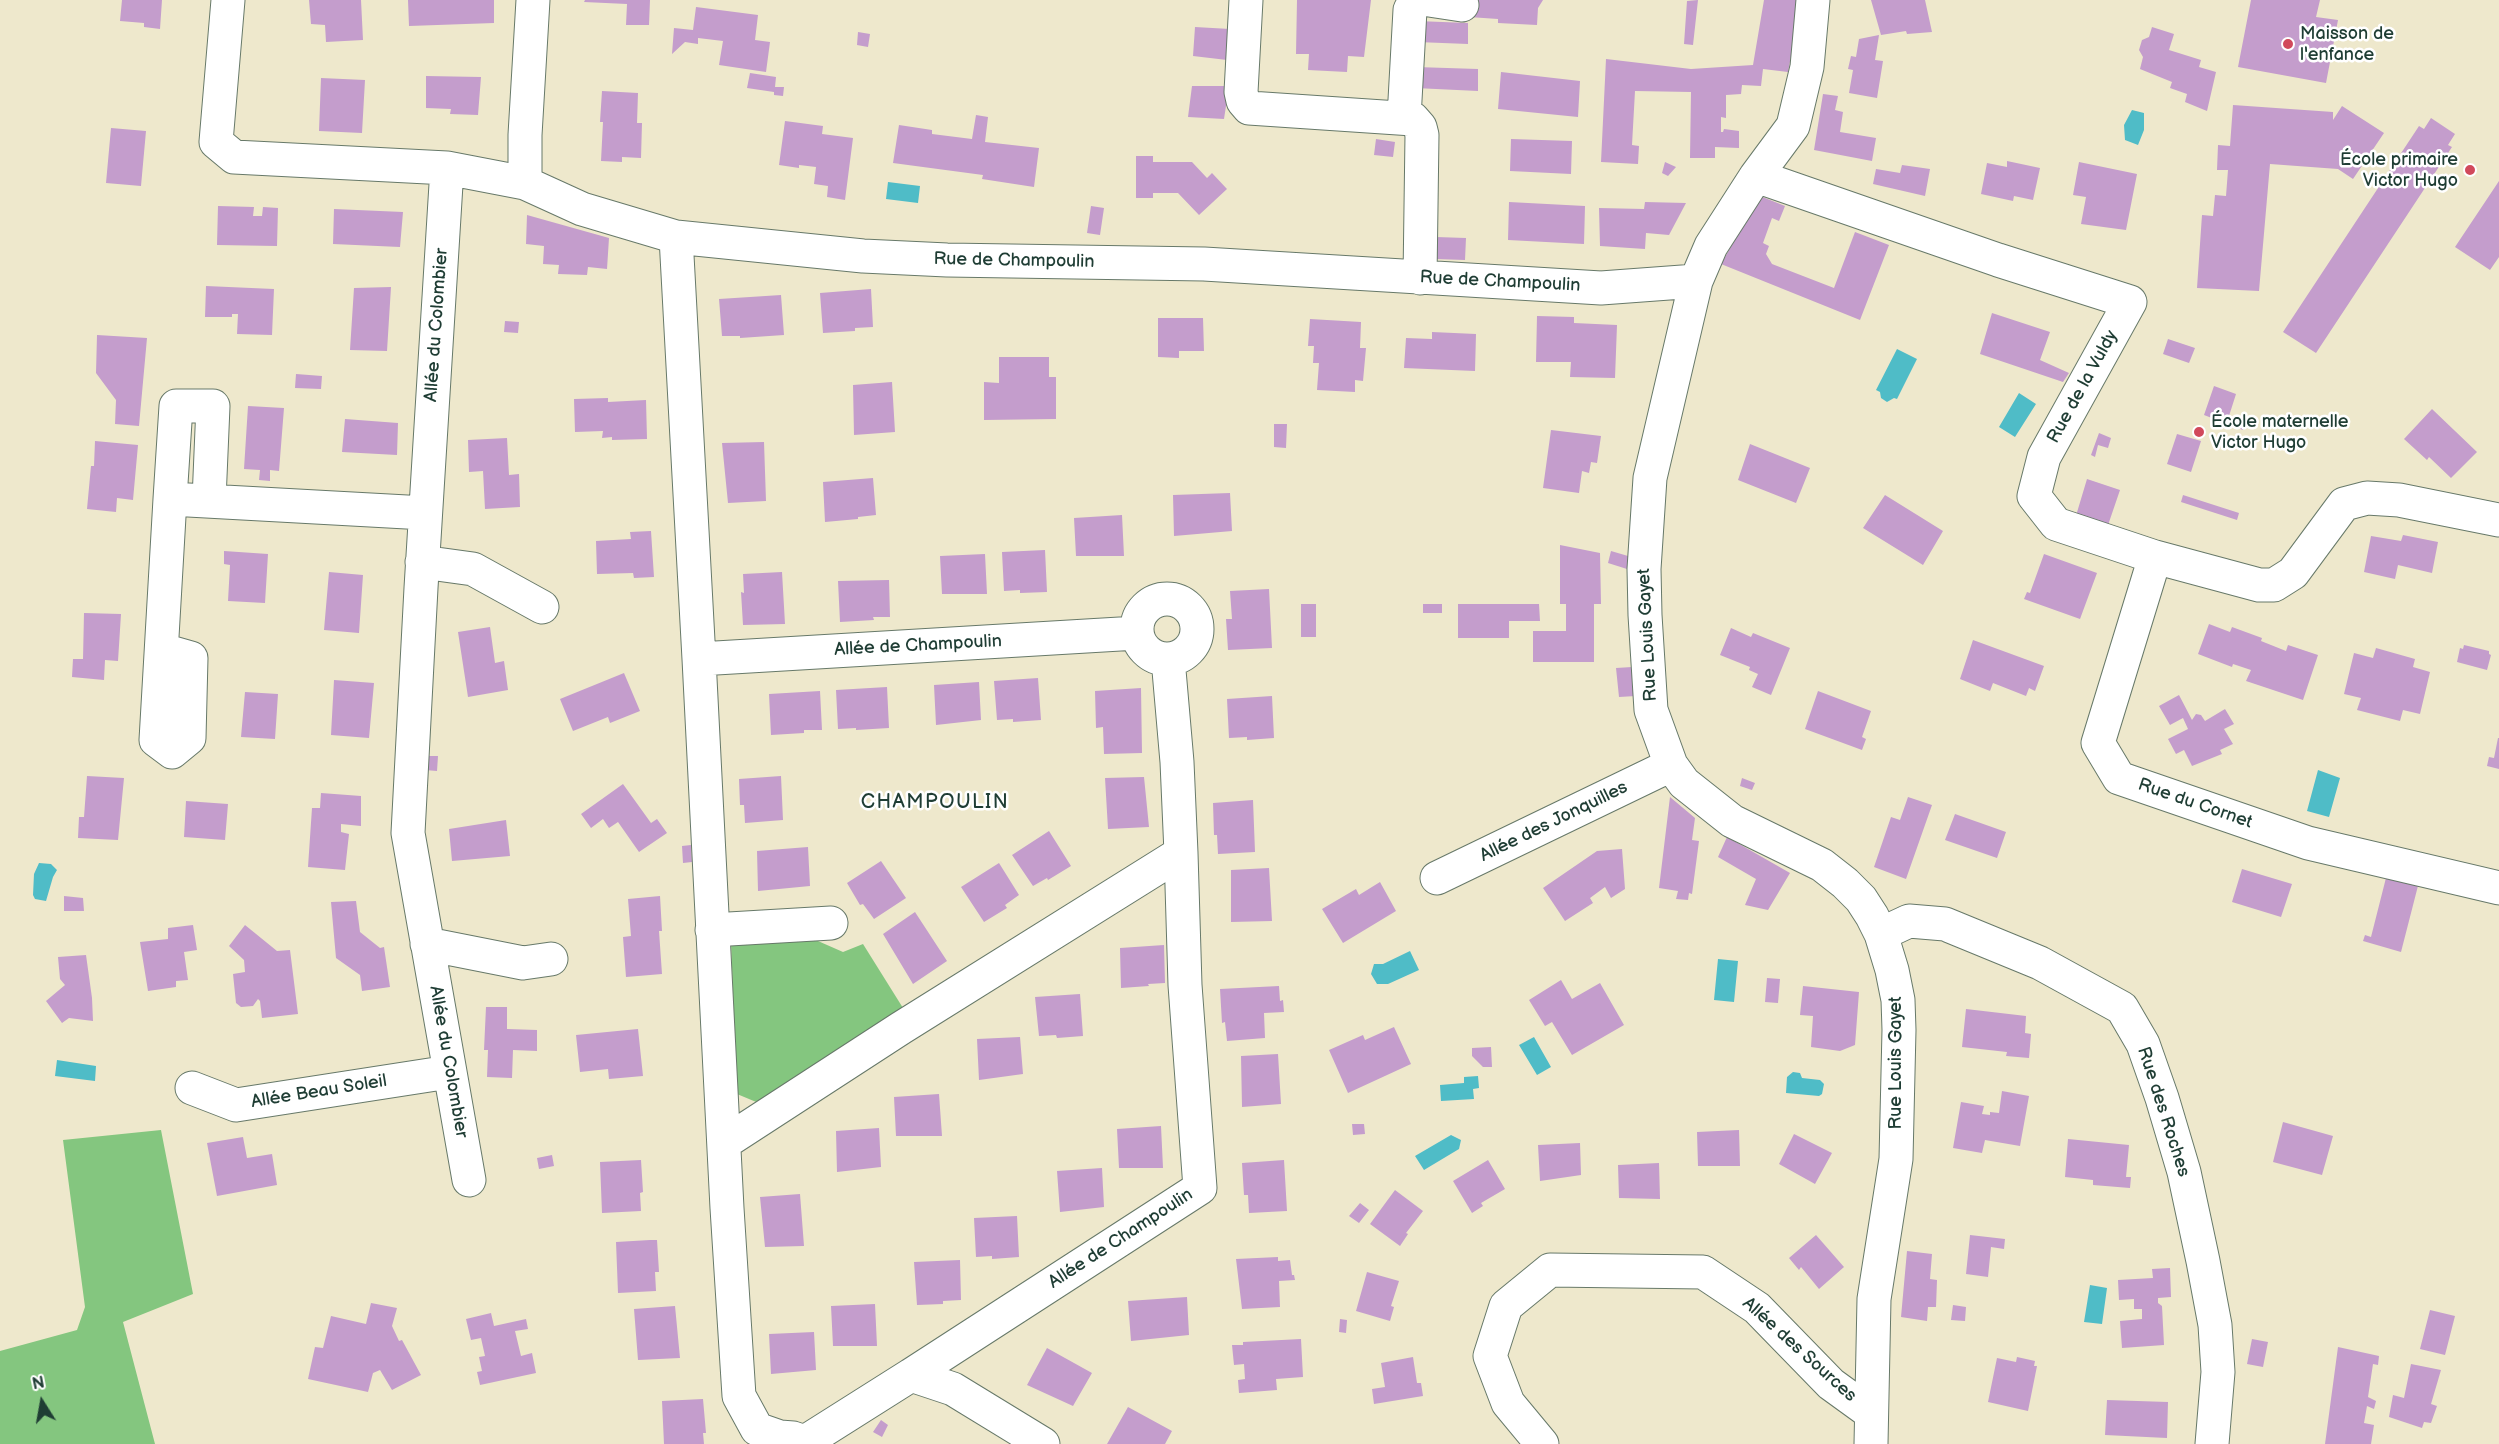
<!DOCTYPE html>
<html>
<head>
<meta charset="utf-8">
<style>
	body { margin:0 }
	#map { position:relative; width:2499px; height:1444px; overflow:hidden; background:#eee8cc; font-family:"Balsamiq Sans",sans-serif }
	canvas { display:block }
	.north { position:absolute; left:12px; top:1372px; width:60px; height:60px; -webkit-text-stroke:4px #fff; paint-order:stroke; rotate:349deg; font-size:16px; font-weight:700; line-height:24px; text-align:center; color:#1f3d34 }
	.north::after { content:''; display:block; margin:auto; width:21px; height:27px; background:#1f3d34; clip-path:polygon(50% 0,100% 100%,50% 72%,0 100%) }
</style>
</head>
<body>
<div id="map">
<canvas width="2499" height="1444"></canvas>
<div class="north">N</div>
</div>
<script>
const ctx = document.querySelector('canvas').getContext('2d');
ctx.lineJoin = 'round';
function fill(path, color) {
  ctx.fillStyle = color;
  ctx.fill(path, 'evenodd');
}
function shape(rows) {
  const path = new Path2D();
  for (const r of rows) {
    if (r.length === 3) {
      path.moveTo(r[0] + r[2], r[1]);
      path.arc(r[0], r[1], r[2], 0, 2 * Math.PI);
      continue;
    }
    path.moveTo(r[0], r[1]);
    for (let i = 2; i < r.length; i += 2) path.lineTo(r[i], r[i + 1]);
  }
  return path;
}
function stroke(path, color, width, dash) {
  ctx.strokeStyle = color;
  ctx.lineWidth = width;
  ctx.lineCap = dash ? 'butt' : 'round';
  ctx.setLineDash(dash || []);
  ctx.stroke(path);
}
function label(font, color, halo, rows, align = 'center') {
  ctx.font = font + ' "Balsamiq Sans",sans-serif';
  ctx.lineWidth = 5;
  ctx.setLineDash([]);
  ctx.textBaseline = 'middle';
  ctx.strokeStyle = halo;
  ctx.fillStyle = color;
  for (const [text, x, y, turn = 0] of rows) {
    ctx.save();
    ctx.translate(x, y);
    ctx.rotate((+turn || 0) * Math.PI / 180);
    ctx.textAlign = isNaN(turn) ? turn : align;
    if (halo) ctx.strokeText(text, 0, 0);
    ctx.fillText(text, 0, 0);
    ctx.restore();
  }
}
fill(shape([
	[802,934,843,952,863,944,908,1016,761,1104,737,1094,731,942],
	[161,1130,193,1294,123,1322,155,1444,0,1444,0,1351,77,1330,85,1307,63,1140]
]), '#84c67f');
fill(shape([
	[2132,110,2144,113,2144,130,2138,145,2125,140,2124,125],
	[888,182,920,186,918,203,886,199],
	[1897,349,1917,359,1897,399,1894,398,1887,402,1881,398,1880,392,1876,390],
	[2019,393,2036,404,2015,437,1999,427],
	[2318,770,2340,778,2329,817,2307,811],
	[39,863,51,864,57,870,53,877,46,901,35,899,33,895,34,874],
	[1410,951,1419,970,1388,984,1377,984,1371,974,1374,964,1383,964],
	[1718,959,1738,961,1734,1002,1714,1000],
	[1534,1037,1551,1067,1537,1075,1519,1045],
	[57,1060,96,1066,95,1081,55,1076],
	[1793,1072,1800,1073,1802,1078,1820,1080,1824,1084,1822,1094,1819,1096,1786,1093,1787,1077],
	[1478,1076,1479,1088,1473,1089,1474,1099,1441,1101,1440,1085,1464,1083,1464,1077],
	[1451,1135,1461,1140,1459,1149,1424,1170,1415,1156],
	[2090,1285,2107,1288,2102,1324,2084,1322]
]), '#4fbcc7');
fill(shape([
	[122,0,162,0,160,29,144,27,144,23,120,21],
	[309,0,361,0,363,40,326,42,325,25,311,24],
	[408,0,494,0,494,23,409,26],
	[585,0,650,0,649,25,626,25,627,4,584,2],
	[1297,0,1371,0,1364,57,1348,56,1347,72,1308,70,1309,54,1296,54],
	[1469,0,1543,0,1538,8,1537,25,1498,23,1498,19,1469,17],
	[1698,0,1693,45,1684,44,1687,1],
	[1764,0,1802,0,1788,72,1763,69,1761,86,1742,85,1741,94,1726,95,1726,118,1721,117,1721,132,1723,132,1724,129,1739,131,1739,148,1715,147,1715,158,1690,158,1691,92,1635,91,1632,145,1639,146,1638,164,1601,162,1606,59,1691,69,1753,65],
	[1871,0,1925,0,1932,32,1907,34,1906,31,1881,35],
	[2251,0,2320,0,2316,17,2338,20,2326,83,2238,67],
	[696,7,758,15,755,40,770,42,766,72,719,65,723,41,698,38,698,44,685,42,672,54,674,28,693,30],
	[1417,21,1468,23,1468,44,1417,42],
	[1195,27,1230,29,1227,60,1193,56],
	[2152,27,2174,34,2169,50,2201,60,2199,67,2216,72,2207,111,2185,102,2187,94,2170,88,2172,82,2140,69,2143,57,2139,50,2142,40,2149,37],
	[858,32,870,34,868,47,857,45],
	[1879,35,1875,60,1883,61,1877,98,1849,93,1853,70,1848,69,1851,56,1856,57,1859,39],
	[1416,67,1478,69,1478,91,1415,88],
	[1501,72,1580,81,1578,117,1498,109],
	[750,73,776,77,775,87,784,87,783,96,774,95,774,92,747,88],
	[426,76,481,77,478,115,450,114,451,109,426,108],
	[321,78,365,80,362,133,319,131],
	[1192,86,1229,86,1224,119,1188,117],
	[602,91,638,93,637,123,642,123,641,158,622,157,622,162,601,161,603,122,600,122],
	[1823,94,1838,96,1835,110,1843,112,1840,132,1876,138,1872,161,1814,150],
	[2233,105,2333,112,2333,120,2342,106,2384,133,2353,179,2338,169,2270,164,2259,291,2197,288,2202,215,2213,216,2215,195,2226,196,2228,170,2217,170,2218,145,2230,146],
	[976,115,988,117,985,142,1039,148,1034,187,982,179,983,175,893,163,899,125,932,130,932,134,972,139],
	[2431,118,2455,134,2448,145,2452,147,2316,353,2283,332,2419,126,2424,129],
	[785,121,823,126,822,134,853,138,845,200,827,197,828,186,814,184,816,167,799,165,799,168,779,165],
	[111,128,146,131,141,186,106,183],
	[1376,139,1395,142,1393,157,1374,155],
	[1511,139,1572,141,1571,174,1510,171],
	[1136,156,1153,156,1153,162,1192,162,1207,178,1212,173,1227,189,1199,215,1178,193,1153,193,1153,198,1136,198],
	[2007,161,2040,168,2033,200,2014,196,2013,201,1981,194,1987,163,2007,167],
	[1665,162,1676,167,1668,176,1662,173],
	[2079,162,2137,174,2126,230,2081,224,2086,197,2073,195],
	[1902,165,1930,169,1925,196,1873,184,1876,169,1900,173],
	[2499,181,2499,257,2490,270,2455,247],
	[1760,196,1785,206,1779,221,1772,218,1763,243,1769,246,1766,254,1772,264,1834,288,1855,232,1889,245,1860,320,1721,264],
	[1509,202,1585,206,1584,244,1508,240],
	[1645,202,1686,203,1669,235,1646,233,1645,249,1600,246,1599,208,1644,209],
	[218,206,254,207,253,216,262,216,263,207,278,208,277,246,217,245],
	[1091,206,1104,208,1100,235,1087,233],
	[334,209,403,212,400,247,333,244],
	[527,215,609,238,607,269,588,267,587,275,558,274,559,265,543,264,544,246,526,244],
	[1436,237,1466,238,1465,260,1435,259],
	[206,286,274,289,272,335,237,334,238,314,232,314,232,317,205,317],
	[391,287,387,351,350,350,354,288],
	[871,289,873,327,855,328,855,331,823,333,820,293],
	[781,295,784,335,740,338,740,336,722,336,719,299],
	[1992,313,2050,332,2040,360,2069,373,2063,382,1980,354],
	[1537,316,1574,317,1574,323,1617,325,1615,378,1570,377,1571,362,1536,362],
	[1158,318,1203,318,1204,351,1179,351,1179,358,1158,357],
	[1310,319,1361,322,1360,348,1366,348,1363,381,1355,380,1355,392,1317,390,1319,363,1313,363,1314,346,1308,346],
	[505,321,519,322,518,333,504,332],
	[1432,332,1476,334,1475,371,1404,368,1406,338,1432,339],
	[97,335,147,338,139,426,115,424,116,400,96,373],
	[2168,339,2195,348,2189,363,2163,354],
	[999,357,1049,357,1049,377,1056,377,1056,419,984,420,984,382,999,383],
	[296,374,322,376,321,389,295,388],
	[892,382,895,432,854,435,853,385],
	[2214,386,2236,394,2229,416,2246,423,2243,430,2204,415],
	[608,398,608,402,646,400,647,439,612,440,612,437,602,438,603,431,575,432,574,399],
	[248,406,284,408,279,471,270,470,270,481,259,480,260,470,244,469],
	[2432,409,2477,452,2451,478,2429,457,2427,460,2404,439],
	[345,419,398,423,397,455,342,452],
	[1274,424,1287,424,1286,448,1274,447],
	[1551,430,1601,436,1597,463,1591,462,1589,473,1582,471,1579,493,1543,488],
	[2099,433,2111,438,2108,448,2098,445,2095,457,2091,455],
	[2177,434,2201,441,2191,472,2167,464],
	[507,438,509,475,519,474,520,507,485,509,483,471,469,472,468,440],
	[95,441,138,445,133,500,117,498,116,512,87,509,91,466,94,466],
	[764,442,766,501,728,503,722,443],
	[1750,444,1810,468,1796,503,1738,480],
	[873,478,876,515,858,517,858,519,825,522,823,482],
	[2087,479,2120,490,2106,531,2075,519],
	[1230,493,1232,531,1174,536,1173,495],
	[1885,495,1943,531,1923,565,1863,528],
	[2183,495,2239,513,2237,520,2181,502],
	[1122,515,1124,556,1076,556,1074,518],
	[651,531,654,577,634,578,633,573,597,574,596,541,631,539,630,532],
	[2403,535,2438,542,2432,573,2398,565,2395,579,2364,572,2371,536,2401,541],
	[1560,545,1600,553,1601,604,1594,604,1594,662,1533,662,1533,631,1566,631,1566,604,1560,604],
	[1045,550,1047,592,1020,593,1020,590,1004,591,1002,552],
	[224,551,268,554,265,603,228,601,230,565,224,564],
	[1611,551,1628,556,1627,569,1608,563],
	[985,554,987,594,942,594,940,556],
	[2044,554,2097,573,2080,619,2024,599,2027,592,2030,593],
	[329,572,363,575,359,633,324,630],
	[782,572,785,624,743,625,741,592,744,593,743,574],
	[889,580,890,617,873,617,874,620,840,622,838,581],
	[1269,589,1272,648,1228,650,1226,619,1232,619,1230,591],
	[1301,604,1316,604,1316,637,1301,637],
	[1423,604,1442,604,1442,613,1423,613],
	[1458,604,1539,604,1540,621,1509,621,1509,638,1458,638],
	[84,613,121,614,118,661,105,660,104,680,72,677,73,659,83,659],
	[2209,624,2230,632,2232,627,2262,638,2261,641,2286,651,2288,645,2318,655,2303,700,2246,681,2251,670,2233,664,2232,667,2198,654],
	[490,627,495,663,504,661,508,690,468,697,458,632],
	[1731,628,1751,637,1753,633,1790,648,1771,695,1752,687,1758,674,1749,670,1750,667,1720,655],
	[1973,640,2044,666,2035,691,2029,688,2026,696,1993,683,1990,691,1960,679],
	[2464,645,2489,651,2489,654,2491,655,2487,670,2457,662,2460,648,2463,649],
	[2376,648,2415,659,2413,667,2430,672,2420,714,2403,710,2400,721,2357,710,2361,698,2344,694,2354,653,2373,658],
	[1632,667,1636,696,1619,697,1616,668],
	[624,673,640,711,610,723,608,717,573,731,560,699],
	[1038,678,1041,720,1013,722,1013,719,997,720,994,681],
	[334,680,374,683,369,738,331,735],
	[979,682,981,720,936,725,934,685],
	[887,687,889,728,856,730,856,728,838,729,836,690],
	[1141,688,1142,753,1104,754,1103,727,1096,728,1095,691],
	[820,691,822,730,804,730,804,733,771,735,769,694],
	[1818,691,1871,711,1862,737,1866,739,1862,750,1805,729],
	[245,692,278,694,275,739,241,737],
	[2179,695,2192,720,2196,714,2201,715,2205,721,2225,709,2234,724,2224,729,2233,744,2220,750,2222,754,2192,766,2184,750,2176,754,2168,739,2188,729,2183,718,2170,725,2159,706],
	[1272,696,1274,738,1247,740,1247,737,1229,738,1227,699],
	[2498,738,2499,738,2499,769,2487,766,2489,757,2494,758],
	[426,756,438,756,437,771,425,770],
	[87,776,124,778,118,840,78,838,79,817,84,817],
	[781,776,783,820,745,823,744,805,740,805,739,779],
	[1144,777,1149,827,1108,829,1105,778],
	[1742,778,1755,783,1752,790,1740,786],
	[623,784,651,823,657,819,667,833,639,852,618,822,609,828,603,819,591,828,581,814],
	[321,793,361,796,361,826,341,824,341,832,349,834,345,870,308,867,312,808,320,808],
	[1670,797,1695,818,1692,840,1699,841,1692,894,1689,893,1688,900,1676,899,1678,891,1659,888],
	[1908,797,1932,805,1906,879,1874,867,1891,817,1900,820],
	[1253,800,1255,852,1218,854,1217,835,1214,835,1213,803],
	[186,801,228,804,225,840,184,837],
	[1955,814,2006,832,1997,858,1945,840],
	[506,820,510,856,452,861,449,829],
	[1049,831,1071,866,1048,880,1047,878,1033,886,1012,855],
	[1727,837,1790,873,1768,910,1745,905,1756,879,1718,857],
	[691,845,692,862,683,863,682,846],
	[808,847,810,886,758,891,757,851],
	[1622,849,1625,889,1611,898,1605,887,1590,898,1593,903,1565,921,1543,888,1597,851],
	[881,861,906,898,874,919,863,904,860,905,847,883],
	[999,863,1019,895,1005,905,1007,908,984,922,961,887],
	[1269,868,1272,921,1231,922,1231,870],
	[2242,869,2292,884,2281,917,2232,902],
	[2388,870,2420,878,2401,952,2363,941,2365,935,2371,937],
	[1380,882,1396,911,1343,943,1322,909,1356,889,1359,895],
	[64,896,83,898,84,911,64,911],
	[660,896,662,931,659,931,662,974,626,977,623,937,631,936,628,899],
	[356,901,360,932,380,948,384,947,390,987,362,991,360,975,336,958,331,902],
	[915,912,947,961,913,984,883,934],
	[193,925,197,950,184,952,188,980,176,981,176,987,148,991,140,942,168,939,168,928],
	[245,925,277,951,290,950,298,1014,262,1018,260,1001,258,999,253,1006,241,1007,236,1003,233,974,245,972,244,960,229,946],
	[1164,945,1165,983,1148,984,1149,986,1121,988,1120,948],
	[86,955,92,998,93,1021,69,1018,62,1023,46,1001,65,985,60,979,58,957],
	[1767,978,1780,979,1778,1003,1765,1002],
	[1561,980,1572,999,1600,983,1624,1025,1572,1055,1552,1022,1545,1026,1529,1000],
	[1279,986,1280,1001,1283,1000,1284,1012,1264,1013,1265,1038,1227,1041,1225,1022,1222,1023,1220,989],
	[1803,986,1859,992,1855,1045,1840,1051,1811,1047,1813,1016,1800,1015],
	[1080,994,1083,1036,1057,1038,1056,1035,1039,1036,1035,997],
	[486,1007,507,1007,507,1029,537,1030,537,1051,513,1050,512,1078,487,1077,488,1050,484,1050],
	[1966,1009,2026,1016,2025,1033,2031,1034,2029,1058,2006,1056,2007,1052,1962,1047],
	[1394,1027,1411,1064,1348,1093,1329,1050,1363,1035,1365,1040],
	[638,1029,643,1076,609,1079,608,1069,580,1072,576,1035],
	[1020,1037,1023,1074,979,1080,977,1039],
	[1491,1047,1492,1067,1483,1067,1472,1056,1472,1048],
	[1278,1054,1281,1104,1242,1107,1241,1056],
	[2002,1091,2029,1096,2020,1146,1985,1140,1982,1153,1953,1148,1961,1102,1984,1106,1982,1114,1990,1115,1990,1112,1999,1113],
	[939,1094,942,1136,896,1136,894,1097],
	[2283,1122,2333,1136,2322,1175,2273,1162],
	[1352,1124,1364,1124,1365,1134,1353,1135],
	[1161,1126,1163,1168,1119,1168,1117,1129],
	[879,1128,881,1167,837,1172,836,1131],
	[1739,1130,1740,1166,1698,1166,1697,1132],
	[1794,1134,1832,1153,1815,1184,1779,1164],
	[243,1137,247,1158,272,1154,277,1185,217,1196,207,1143],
	[2068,1139,2129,1145,2126,1177,2131,1177,2130,1188,2093,1185,2093,1180,2065,1177],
	[1580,1143,1581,1175,1540,1181,1538,1145],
	[552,1155,554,1166,539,1169,537,1158],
	[641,1160,643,1192,640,1193,641,1211,602,1213,600,1162],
	[1284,1160,1287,1211,1249,1213,1248,1195,1244,1195,1242,1163],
	[1488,1160,1505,1189,1481,1203,1483,1206,1472,1213,1453,1181],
	[1659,1163,1660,1199,1619,1198,1618,1165],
	[1102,1168,1104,1207,1060,1212,1057,1171],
	[1395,1190,1423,1211,1406,1233,1408,1234,1400,1246,1370,1224],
	[800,1194,804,1246,765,1247,760,1197],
	[1360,1203,1369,1210,1359,1223,1349,1216],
	[1017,1216,1019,1257,992,1259,992,1256,976,1257,974,1218],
	[1816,1235,1844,1267,1819,1289,1801,1267,1799,1270,1789,1258],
	[1970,1235,2005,1239,2004,1249,1991,1247,1988,1277,1966,1274],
	[650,1240,657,1240,659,1272,655,1272,656,1291,618,1293,616,1242],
	[1907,1251,1932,1254,1930,1279,1937,1280,1936,1307,1928,1307,1927,1321,1901,1317],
	[1278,1257,1278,1261,1290,1260,1292,1275,1294,1275,1295,1280,1279,1281,1280,1307,1242,1309,1236,1259],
	[960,1260,961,1300,943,1301,943,1304,917,1305,914,1262],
	[2170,1268,2171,1297,2158,1298,2158,1303,2162,1306,2164,1345,2122,1348,2120,1321,2142,1319,2142,1309,2134,1309,2134,1299,2119,1300,2118,1280,2153,1278,2152,1269],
	[1367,1272,1399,1281,1391,1306,1394,1307,1390,1321,1356,1311],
	[1187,1297,1189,1335,1131,1341,1128,1301],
	[371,1303,397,1308,392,1326,399,1341,402,1340,421,1375,392,1390,380,1370,373,1373,368,1392,308,1379,315,1347,323,1348,331,1316,366,1324],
	[875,1304,877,1346,833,1346,831,1306],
	[1953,1305,1966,1307,1965,1321,1951,1320],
	[675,1306,680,1358,638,1360,634,1309],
	[2430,1310,2455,1316,2445,1355,2420,1349],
	[491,1313,494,1326,526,1319,528,1329,515,1331,521,1356,532,1353,536,1373,480,1385,477,1372,482,1371,479,1357,485,1356,481,1338,471,1340,466,1319],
	[1340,1319,1347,1320,1346,1333,1339,1332],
	[814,1332,816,1370,771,1374,769,1334],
	[1301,1339,1303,1377,1276,1379,1277,1390,1239,1393,1238,1380,1245,1379,1244,1364,1234,1365,1232,1345,1243,1345,1243,1342],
	[2252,1339,2268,1342,2263,1367,2247,1364],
	[2338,1347,2379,1356,2378,1365,2373,1364,2368,1397,2376,1401,2374,1409,2367,1406,2364,1423,2374,1425,2371,1444,2325,1444],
	[1047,1348,1092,1373,1073,1406,1027,1385],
	[1413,1357,1417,1383,1421,1383,1423,1396,1374,1404,1372,1389,1385,1387,1381,1363],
	[2017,1357,2035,1361,2034,1366,2037,1366,2028,1411,1988,1402,1997,1358,2016,1362],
	[2411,1364,2441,1370,2431,1404,2437,1406,2431,1423,2424,1422,2422,1428,2389,1417,2393,1395,2404,1398],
	[703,1399,706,1433,703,1433,704,1444,664,1444,662,1401],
	[2107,1400,2168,1402,2167,1438,2105,1435],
	[1128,1407,1172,1431,1165,1444,1107,1444],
	[881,1420,888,1425,882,1437,873,1432]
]), '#c49dcc');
const minor = shape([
	[228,0,216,142,234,157,447,168],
	[533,0,525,135,525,183,582,209,676,237,863,256,947,260,1204,264,1601,288,1696,281],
	[1246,0,1241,92,1243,101,1249,108,1413,119,1420,127,1422,135,1420,278],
	[1429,0,1462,5],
	[1813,0,1807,67,1793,126,1756,176,1711,246,1696,281,1650,478,1644,569,1645,615,1651,710,1671,765,1684,783,1732,821,1822,865,1845,883,1861,899,1872,916,1881,934,1892,970,1898,1000,1899,1030,1896,1159,1874,1299,1871,1444],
	[1404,118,1410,10,1414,2,1418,0],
	[1756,176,1998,260,2130,302,2044,457,2034,496,2056,524,2155,557,2259,585,2274,585,2293,573,2344,504,2367,498,2399,500,2499,520],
	[676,237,699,659],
	[170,499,176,406,213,406,209,500],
	[2155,557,2098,743,2119,778,2308,843,2499,888],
	[422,562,473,569,542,607],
	[1167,629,30],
	[163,650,191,658,189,738,172,752,156,740,170,499,425,513],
	[1437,878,1671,765],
	[712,930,831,923],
	[1881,934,1909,921,1945,924,2040,963,2122,1008,2143,1044,2162,1098,2184,1172,2203,1261,2215,1325,2218,1372,2212,1444],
	[427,944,523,963,551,959],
	[192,1088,236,1105,449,1072],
	[724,1143,901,1028,1181,853,1177,762,1168,659],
	[469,1180,408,833,421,588,447,168,525,183],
	[911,1375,1200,1188,1185,985,1181,853],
	[1043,1444,953,1389,911,1375,805,1442,793,1438,780,1437,757,1429,739,1396,727,1208,699,659,1137,633],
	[1542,1444,1508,1403,1490,1356,1506,1306,1550,1270,1703,1272,1757,1308,1831,1384,1871,1413]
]);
stroke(minor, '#677969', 35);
stroke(minor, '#fff', 33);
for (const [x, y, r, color] of [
	[2288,44,6,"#d1495b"],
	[2470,170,6,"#d1495b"],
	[2199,432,6,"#d1495b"]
]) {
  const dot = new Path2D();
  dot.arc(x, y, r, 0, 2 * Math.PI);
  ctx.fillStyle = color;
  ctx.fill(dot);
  stroke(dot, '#fff', 2);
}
label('18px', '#1f3d34', '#fff', [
	["Maisson de",2300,34],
	["l'enfance",2300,55],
	["École primaire",2458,160,"right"],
	["Victor Hugo",2458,181,"right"],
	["École maternelle",2211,422],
	["Victor Hugo",2211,443]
], 'left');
label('18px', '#1f3d34', '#fff', [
	["Rue de Champoulin",1014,261,1],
	["Rue de Champoulin",1500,282,3],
	["Allée du Colombier",437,325,-86],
	["Rue de la Vuldy",2083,387,-61],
	["Rue Louis Gayet",1648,635,-93],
	["Allée de Champoulin",918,646,-3],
	["Rue du Cornet",2195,804,19],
	["Allée des Jonquilles",1554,822,-26],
	["Allée du Colombier",448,1062,80],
	["Rue Louis Gayet",1896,1063,-90],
	["Allée Beau Soleil",319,1092,-9],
	["Rue des Roches",2163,1112,72],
	["Allée de Champoulin",1121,1239,-33],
	["Allée des Sources",1799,1350,42]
]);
ctx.letterSpacing = '1.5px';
label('20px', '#1f3d34', '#fff', [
	["CHAMPOULIN",935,803]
]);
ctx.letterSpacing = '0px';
</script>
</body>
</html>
